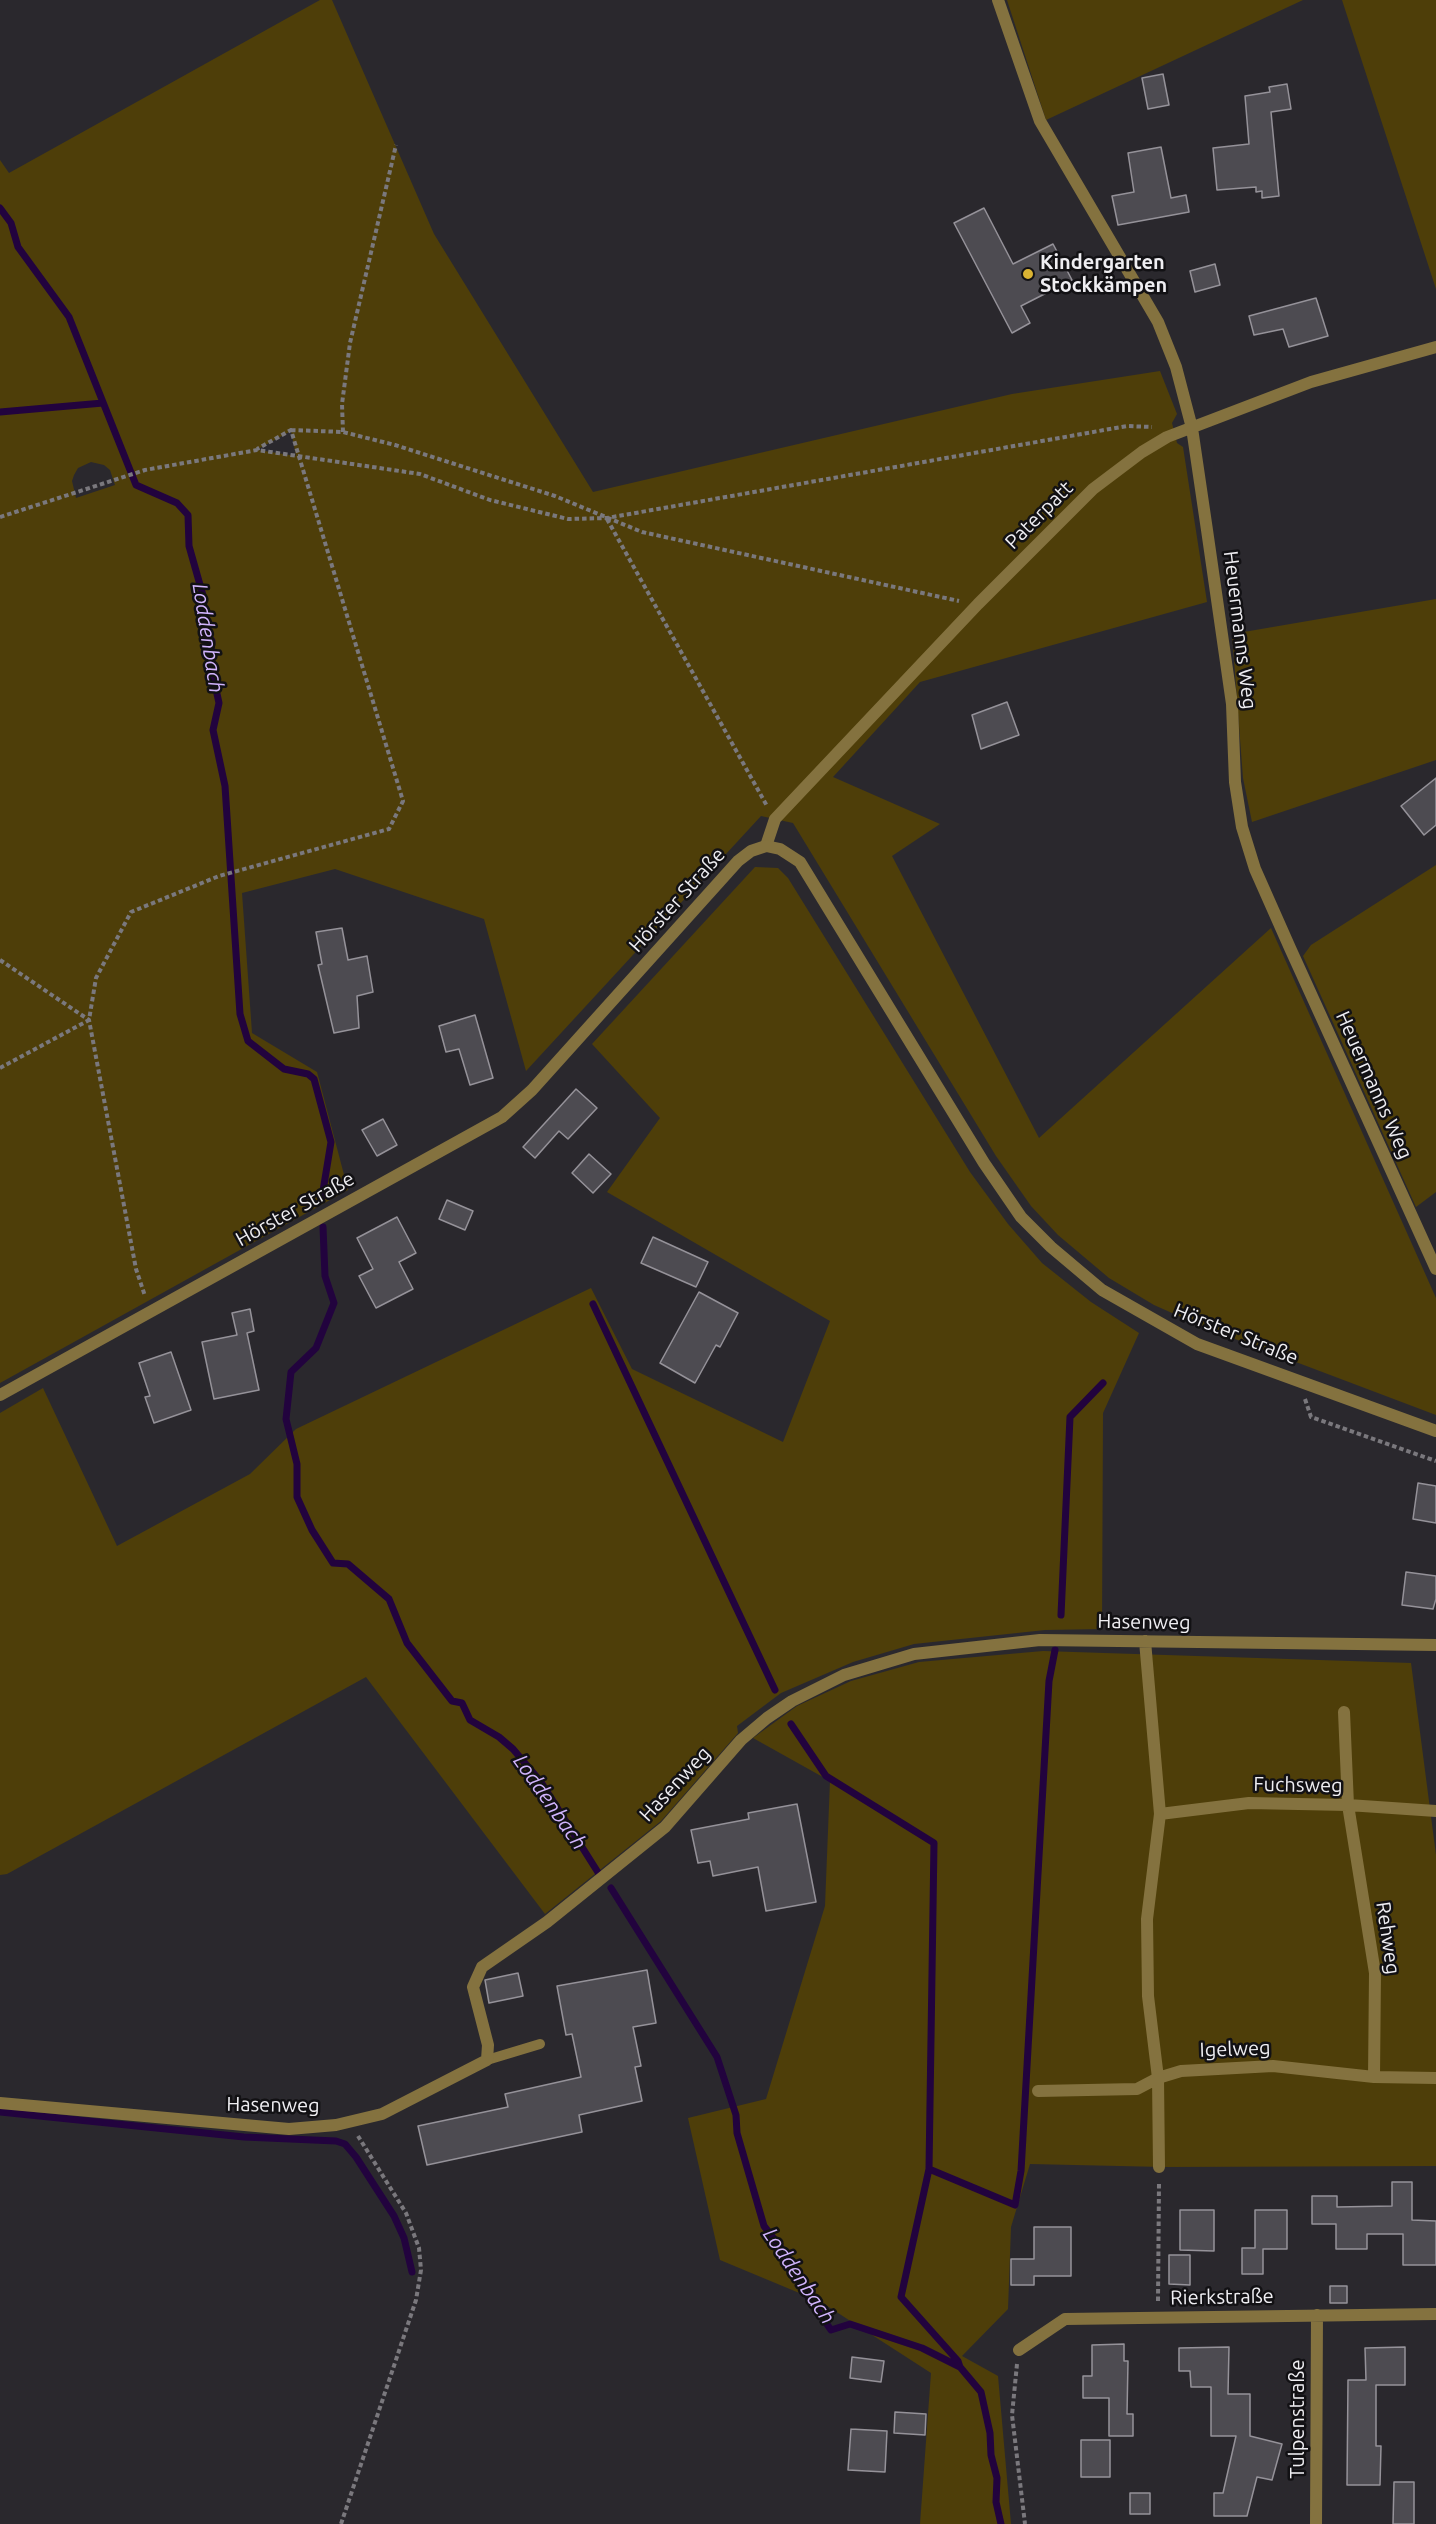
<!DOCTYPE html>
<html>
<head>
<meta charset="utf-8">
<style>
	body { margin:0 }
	canvas { display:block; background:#2a282d }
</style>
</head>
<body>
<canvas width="1436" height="2524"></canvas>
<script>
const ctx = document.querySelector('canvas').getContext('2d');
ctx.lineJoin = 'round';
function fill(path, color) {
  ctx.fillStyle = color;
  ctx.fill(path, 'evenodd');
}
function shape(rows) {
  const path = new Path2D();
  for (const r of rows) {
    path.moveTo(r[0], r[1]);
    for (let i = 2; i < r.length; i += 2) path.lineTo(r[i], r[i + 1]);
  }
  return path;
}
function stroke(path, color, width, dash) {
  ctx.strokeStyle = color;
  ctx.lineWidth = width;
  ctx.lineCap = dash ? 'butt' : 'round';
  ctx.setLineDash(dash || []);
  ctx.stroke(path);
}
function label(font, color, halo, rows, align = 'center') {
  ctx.font = font + ' Ubuntu,sans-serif';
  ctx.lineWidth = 5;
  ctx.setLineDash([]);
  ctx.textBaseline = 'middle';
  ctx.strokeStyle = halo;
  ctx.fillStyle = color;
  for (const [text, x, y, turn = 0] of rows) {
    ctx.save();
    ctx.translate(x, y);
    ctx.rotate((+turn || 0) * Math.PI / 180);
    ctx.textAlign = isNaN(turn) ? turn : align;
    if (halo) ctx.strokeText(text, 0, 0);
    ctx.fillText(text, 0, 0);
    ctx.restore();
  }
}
fill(shape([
	[320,0,332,0,434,234,593,492,1012,394,1160,371,1177,414,1172,423,1177,443,1183,447,1207,602,920,682,833,777,940,824,892,856,1039,1138,1271,928,1436,1298,1436,1415,1206,1328,1154,1305,1109,1278,1058,1235,1031,1206,996,1156,793,823,761,816,526,1071,484,919,335,869,242,893,252,1033,317,1072,348,1190,0,1383,0,160,9,173],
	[291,431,296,456,258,450,258,449],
	[91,462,104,465,110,470,115,485,76,498,72,481,74,475,78,468],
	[1007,0,1303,0,1046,120],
	[1342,0,1436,0,1436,289],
	[1436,599,1436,760,1252,822,1243,778,1232,634],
	[1436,865,1436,1192,1416,1207,1303,956,1311,945],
	[755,867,778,868,788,878,970,1172,1008,1224,1042,1263,1091,1302,1139,1333,1103,1413,1102,1629,1045,1630,914,1644,853,1662,781,1693,737,1726,738,1733,661,1821,545,1914,366,1677,7,1874,0,1875,0,1413,43,1388,117,1546,250,1474,296,1429,591,1288,632,1369,783,1442,830,1321,607,1192,660,1118,592,1044],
	[1043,1651,1411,1663,1436,1855,1436,2166,1164,2167,1030,2164,1011,2227,1008,2309,962,2356,998,2376,1011,2524,920,2524,931,2373,821,2302,720,2260,688,2118,766,2099,825,1906,830,1781,753,1738,797,1706,851,1681,919,1662]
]), '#4e3e09');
stroke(shape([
	[0,208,11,223,18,247,69,317,136,485,177,503,188,515,189,546,204,599,202,628,212,641,210,662,219,703,213,730,225,786,240,1014,248,1041,284,1069,308,1074,314,1079,331,1142,322,1197],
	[0,412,103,403],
	[323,1227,325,1276,334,1303,316,1348,291,1372,286,1419,297,1464,297,1497,312,1530,333,1563,348,1564,389,1599,407,1643,452,1701,462,1703,470,1720,499,1737,513,1749,541,1782,599,1874],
	[593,1304,775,1690],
	[1061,1615,1070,1417,1103,1383],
	[791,1724,826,1776,934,1843,929,2169,901,2297,958,2361,960,2367],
	[611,1888,717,2057,736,2115,737,2133,764,2226,781,2248,804,2291,831,2330,850,2324,922,2348,960,2367,981,2392,990,2433,991,2455,997,2478,996,2502,1001,2524],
	[0,2112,244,2137,336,2141,345,2144,356,2157,394,2216,404,2238,412,2272],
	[929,2169,1015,2205,1021,2171,1049,1681,1055,1650]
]), '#22033e', 7);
const building = shape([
	[1163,74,1169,105,1148,109,1142,78,1163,74],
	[1287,84,1291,109,1271,112,1279,196,1262,198,1262,191,1256,192,1256,187,1217,190,1213,148,1249,144,1245,96,1270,92,1269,87,1287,84],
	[1161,147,1171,198,1186,195,1189,212,1118,225,1112,196,1134,192,1128,153,1161,147],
	[984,208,1013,264,1053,244,1072,280,1021,306,1030,323,1012,333,954,223,984,208],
	[1215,264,1220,285,1195,292,1190,271,1215,264],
	[1316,298,1328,336,1289,347,1283,329,1254,335,1249,316,1316,298],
	[1007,702,1019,735,981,749,972,715,1007,702],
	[1436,778,1436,825,1424,835,1401,806,1436,778],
	[342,928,348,960,367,956,373,992,357,996,359,1028,334,1033,318,965,322,964,316,932,342,928],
	[475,1015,493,1078,470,1085,459,1049,446,1052,439,1026,475,1015],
	[576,1089,597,1108,568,1139,559,1131,535,1158,523,1147,576,1089],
	[383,1119,397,1145,377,1156,362,1130,383,1119],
	[589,1154,611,1174,593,1193,572,1173,589,1154],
	[447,1200,473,1211,465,1230,439,1219,447,1200],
	[397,1217,416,1253,399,1262,413,1289,376,1308,359,1276,373,1269,357,1238,397,1217],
	[653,1237,708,1262,696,1287,641,1263,653,1237],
	[699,1292,738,1313,720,1347,716,1345,695,1383,660,1363,699,1292],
	[250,1309,254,1331,247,1333,259,1390,214,1399,202,1342,237,1335,232,1313,250,1309],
	[171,1352,191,1410,154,1423,145,1397,150,1396,139,1363,171,1352],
	[1418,1483,1436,1486,1436,1523,1413,1519,1418,1483],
	[1406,1572,1436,1576,1436,1599,1433,1609,1402,1605,1406,1572],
	[797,1804,816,1902,766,1911,758,1867,713,1876,710,1861,698,1863,691,1830,749,1819,748,1813,797,1804],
	[647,1970,656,2023,633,2027,641,2066,635,2067,642,2101,579,2115,582,2132,427,2165,418,2126,508,2107,505,2094,581,2077,572,2034,566,2035,557,1986,647,1970],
	[518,1973,523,1996,489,2003,485,1980,518,1973],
	[1392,2182,1412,2182,1412,2220,1436,2221,1436,2265,1403,2265,1403,2234,1367,2234,1367,2249,1336,2249,1336,2224,1312,2224,1312,2196,1337,2196,1337,2207,1392,2206,1392,2182],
	[1180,2210,1214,2210,1214,2251,1180,2250,1180,2210],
	[1255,2210,1287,2210,1287,2249,1263,2249,1263,2274,1242,2274,1242,2248,1255,2248,1255,2210],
	[1034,2227,1071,2227,1071,2276,1034,2276,1034,2285,1011,2285,1011,2259,1034,2259,1034,2227],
	[1169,2255,1190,2255,1190,2285,1169,2284,1169,2255],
	[1330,2286,1347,2286,1347,2303,1330,2303,1330,2286],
	[1124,2344,1124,2361,1128,2361,1127,2414,1133,2414,1133,2436,1109,2436,1109,2398,1083,2398,1083,2376,1092,2376,1092,2345,1124,2344],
	[1229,2347,1228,2394,1250,2394,1250,2436,1282,2444,1272,2480,1257,2477,1247,2516,1214,2516,1214,2493,1223,2493,1236,2436,1211,2436,1211,2387,1191,2387,1190,2371,1179,2371,1179,2348,1229,2347],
	[1405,2347,1405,2385,1376,2385,1376,2446,1381,2446,1380,2485,1347,2485,1348,2380,1366,2380,1365,2348,1405,2347],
	[852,2357,884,2361,881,2382,850,2378,852,2357],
	[895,2412,926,2414,925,2435,894,2433,895,2412],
	[851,2429,887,2431,885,2472,848,2470,851,2429],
	[1081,2440,1110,2440,1110,2477,1081,2477,1081,2440],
	[1394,2482,1414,2482,1414,2524,1393,2524,1394,2482],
	[1130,2493,1150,2493,1150,2514,1130,2514,1130,2493]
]);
fill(building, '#4d4b51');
stroke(building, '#959299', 1.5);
stroke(shape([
	[291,430,343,432,395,445,555,496,642,532,959,601],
	[343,432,342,404,350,343,396,145],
	[0,517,145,470,257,450,420,474,490,500,568,519,607,518,1127,426,1152,427],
	[607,519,767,806],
	[0,960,89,1020,136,1269,145,1296],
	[0,1068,89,1020,96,978,131,912,219,876,389,829,403,801,291,430,257,449],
	[1305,1399,1311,1417,1436,1461],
	[1158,2301,1159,2183],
	[1017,2364,1012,2415,1025,2524],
	[341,2524,416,2300,421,2270,419,2248,406,2213,358,2136]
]), '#7a787d', 4, [4.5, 3]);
stroke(shape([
	[487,2060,540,2044]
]), '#84723f', 10);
stroke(shape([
	[998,0,1040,121,1158,322,1176,367,1192,428,1207,530,1232,704,1235,782,1242,827,1255,869,1290,948,1436,1269],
	[766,846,775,819,978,604,1093,489,1142,452,1167,437,1311,382,1436,347],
	[1145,1641,1160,1814,1147,1919,1148,1996,1158,2078,1159,2167],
	[1344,1712,1348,1805,1375,1973,1374,2077],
	[1160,1814,1249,1803,1348,1805,1436,1811],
	[1038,2091,1137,2089,1158,2078,1181,2071,1273,2066,1374,2077,1436,2078],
	[0,2103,289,2129,336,2125,382,2114,487,2060,488,2045,473,1987,482,1967,547,1922,665,1827,741,1740,767,1718,792,1701,844,1675,914,1654,1040,1640,1436,1645],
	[1019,2350,1065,2319,1436,2314],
	[1316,2524,1317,2315]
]), '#84723f', 12);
stroke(shape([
	[0,1395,502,1117,532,1090,738,861,751,851,766,846,780,849,800,862,984,1163,1021,1217,1051,1247,1102,1290,1197,1344,1436,1431]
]), '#84723f', 12);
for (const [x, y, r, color] of [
	[1028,274,6,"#dab333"]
]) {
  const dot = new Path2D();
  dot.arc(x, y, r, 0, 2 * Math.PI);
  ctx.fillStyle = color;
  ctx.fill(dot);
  stroke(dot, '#121114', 2);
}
label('bold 20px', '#efeef2', '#121114', [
	["Kindergarten",1040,262],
	["Stockkämpen",1040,285]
], 'left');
label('20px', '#efeef2', '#121114', [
	["Paterpatt",1039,515,-45],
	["Heuermanns Weg",1240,630,83],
	["Hörster Straße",677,900,-48],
	["Heuermanns Weg",1374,1085,66],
	["Hörster Straße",295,1209,-29],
	["Hörster Straße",1236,1334,22],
	["Hasenweg",1144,1622,1],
	["Hasenweg",675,1784,-47],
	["Fuchsweg",1298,1785,1],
	["Rehweg",1388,1938,82],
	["Igelweg",1235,2049,-2],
	["Hasenweg",273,2105,1],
	["Rierkstraße",1222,2297,-1],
	["Tulpenstraße",1297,2419,-90]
]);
label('italic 21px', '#d1b4fd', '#121114', [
	["Loddenbach",208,638,81],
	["Loddenbach",550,1802,55],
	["Loddenbach",799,2276,56]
]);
</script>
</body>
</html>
